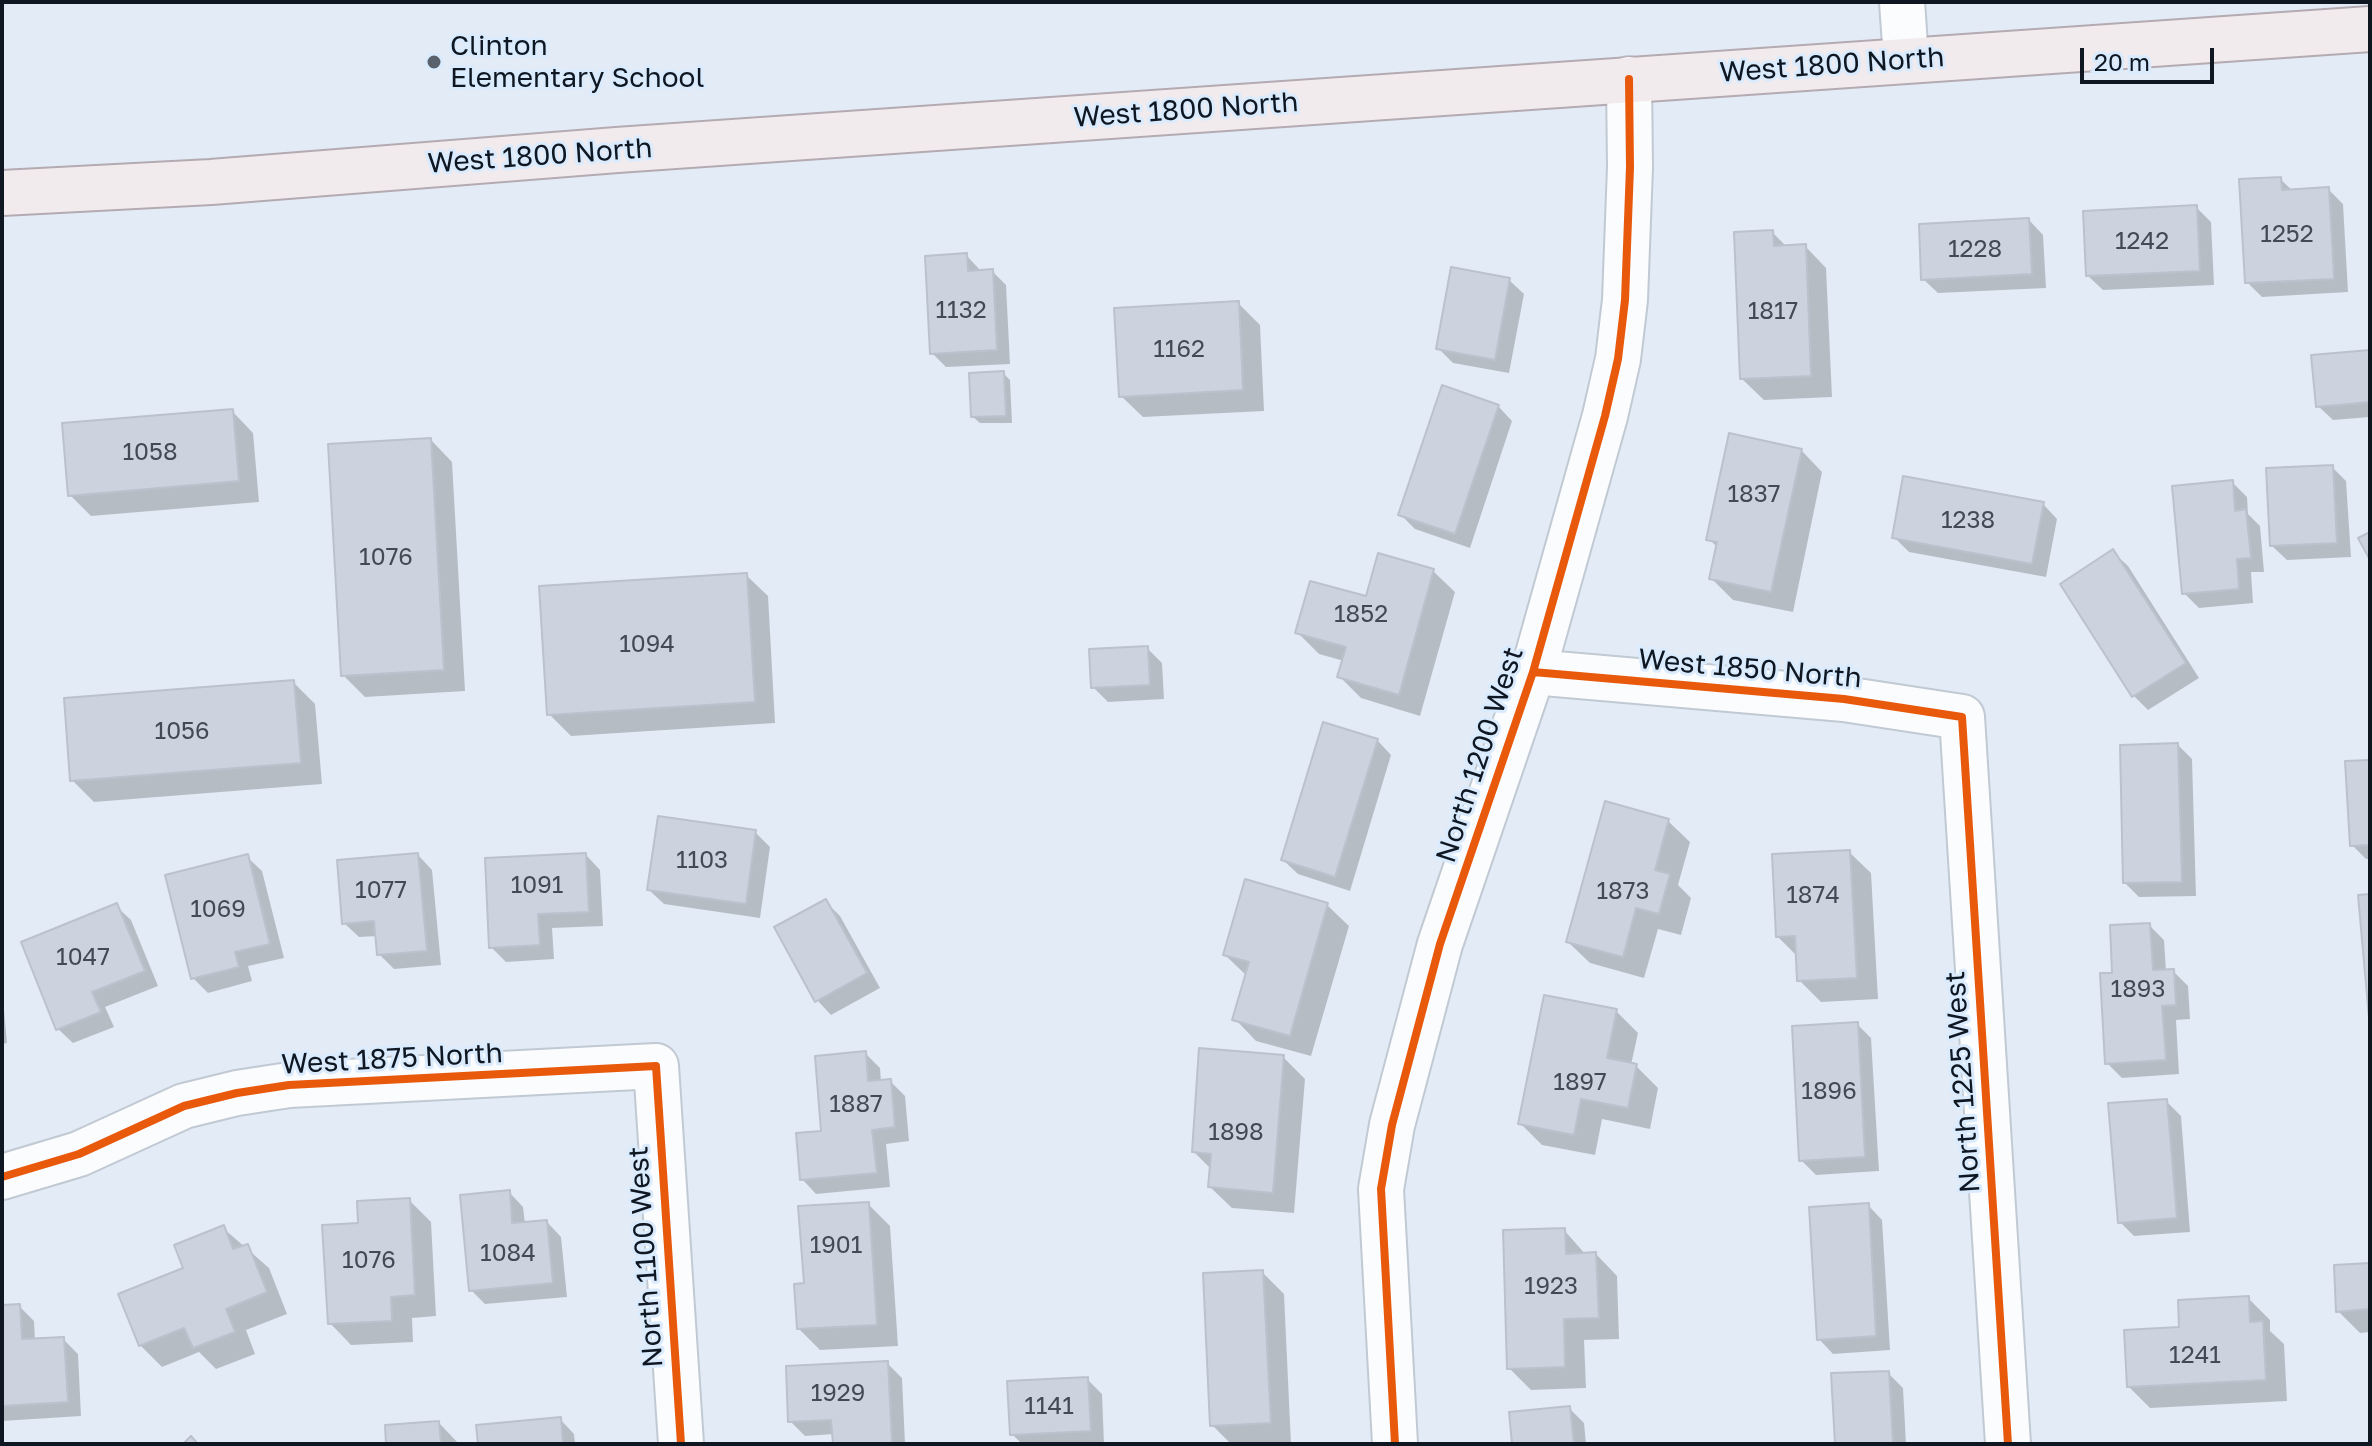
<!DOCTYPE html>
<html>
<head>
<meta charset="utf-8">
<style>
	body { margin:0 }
	#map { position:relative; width:2372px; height:1446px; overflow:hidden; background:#e3ecf6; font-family:"Golos Text",sans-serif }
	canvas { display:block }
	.frame { position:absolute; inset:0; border:4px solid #0e1722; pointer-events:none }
	.scale { position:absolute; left:2080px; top:48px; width:134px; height:36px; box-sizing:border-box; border:4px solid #0e1722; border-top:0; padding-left:10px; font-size:24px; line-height:28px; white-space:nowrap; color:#0e1722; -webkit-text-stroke:6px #dbebfe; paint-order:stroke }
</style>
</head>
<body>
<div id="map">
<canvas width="2372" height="1446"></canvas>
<div class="frame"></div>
<div class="scale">20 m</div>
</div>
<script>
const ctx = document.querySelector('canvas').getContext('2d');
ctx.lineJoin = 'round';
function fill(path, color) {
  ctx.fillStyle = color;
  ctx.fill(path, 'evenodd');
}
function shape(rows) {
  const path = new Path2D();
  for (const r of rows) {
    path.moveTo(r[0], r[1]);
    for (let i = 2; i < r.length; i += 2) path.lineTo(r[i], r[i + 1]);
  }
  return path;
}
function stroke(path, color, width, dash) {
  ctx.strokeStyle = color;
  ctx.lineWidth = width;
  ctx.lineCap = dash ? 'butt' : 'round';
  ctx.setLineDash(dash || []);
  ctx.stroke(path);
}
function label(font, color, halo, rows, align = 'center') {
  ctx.font = font + ' "Golos Text",sans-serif';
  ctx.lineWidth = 6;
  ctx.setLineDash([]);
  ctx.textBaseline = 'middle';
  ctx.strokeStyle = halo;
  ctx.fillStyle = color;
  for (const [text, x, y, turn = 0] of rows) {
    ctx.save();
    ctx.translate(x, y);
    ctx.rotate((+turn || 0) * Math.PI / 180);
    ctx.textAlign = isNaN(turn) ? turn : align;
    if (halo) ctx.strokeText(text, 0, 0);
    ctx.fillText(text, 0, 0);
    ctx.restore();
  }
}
fill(shape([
	[2280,179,2293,191,2328,189,2343,204,2348,292,2262,297,2247,282],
	[2196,207,2211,222,2214,285,2103,290,2088,276],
	[2029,220,2043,235,2046,288,1938,293,1923,279],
	[1772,232,1787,247,1805,246,1826,268,1832,397,1764,400,1742,379],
	[966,255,980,270,992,271,1006,285,1010,364,946,367,932,353],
	[1509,280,1524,294,1509,373,1453,363,1438,348],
	[1238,303,1260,325,1264,411,1143,417,1121,396],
	[2370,352,2370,417,2333,420,2318,406],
	[1003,373,1010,380,1012,423,980,423,973,417],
	[1498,406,1512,421,1470,548,1415,529,1401,515],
	[232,411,253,433,259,502,91,516,70,495],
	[431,440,452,462,465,691,365,697,343,675],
	[1801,450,1822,472,1793,612,1733,600,1711,578,1718,548,1709,539],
	[2332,467,2346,481,2351,557,2287,560,2272,546],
	[2232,482,2247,497,2248,514,2260,526,2264,572,2251,572,2253,603,2199,608,2184,593],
	[2043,504,2057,519,2046,577,1909,552,1894,537],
	[2113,552,2128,566,2199,678,2148,710,2134,696,2062,584],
	[1433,571,1455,592,1420,716,1361,698,1339,676,1344,661,1319,654,1297,632],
	[746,575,768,596,775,723,571,736,549,714],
	[1147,648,1162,663,1164,699,1108,702,1093,687],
	[293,682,315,704,322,784,94,802,72,780],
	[1377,740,1391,755,1350,891,1298,874,1283,860],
	[2178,745,2192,759,2196,896,2139,897,2124,882],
	[2370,762,2370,859,2366,859,2352,845],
	[1668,821,1690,842,1678,885,1691,898,1681,935,1658,929,1644,978,1590,963,1568,942],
	[755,832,770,847,760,918,664,904,649,890],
	[1849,852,1871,873,1878,999,1821,1002,1799,980,1798,957,1778,937],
	[418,855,432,870,441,965,394,969,379,954,378,936,359,937,344,923],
	[586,855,600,870,603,926,552,928,554,959,506,962,491,947],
	[247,857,262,871,284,958,248,966,252,981,208,993,193,978],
	[825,901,840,916,880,988,831,1015,817,1000],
	[1327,905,1349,926,1311,1056,1256,1041,1235,1019,1247,976,1225,955],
	[116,906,131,920,158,986,105,1007,114,1027,73,1043,58,1029],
	[2149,925,2164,940,2166,971,2173,971,2188,986,2190,1019,2176,1020,2179,1074,2122,1078,2107,1063,2114,975],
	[2,988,7,1043,2,1044],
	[1616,1011,1638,1033,1631,1065,1636,1066,1658,1088,1650,1129,1602,1119,1595,1155,1542,1145,1520,1123],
	[1857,1024,1871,1038,1879,1171,1816,1175,1801,1160],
	[865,1053,880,1068,881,1082,890,1081,905,1096,909,1141,886,1144,890,1187,816,1194,802,1179],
	[1283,1057,1305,1079,1294,1213,1232,1208,1210,1187,1212,1170,1194,1152],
	[2166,1101,2181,1116,2190,1232,2134,1236,2120,1222],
	[509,1192,523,1207,525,1224,547,1222,561,1237,567,1297,485,1304,471,1290],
	[409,1200,431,1222,436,1316,412,1318,413,1342,351,1345,330,1323,360,1225],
	[868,1204,890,1226,898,1346,820,1350,799,1329,806,1285],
	[1868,1205,1882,1220,1890,1350,1833,1354,1819,1339],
	[223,1228,269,1268,287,1314,246,1330,255,1354,216,1369,199,1352,162,1367,140,1345,185,1269],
	[1564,1230,1586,1255,1596,1254,1617,1276,1619,1339,1584,1340,1586,1388,1531,1390,1509,1368],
	[2370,1265,2370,1332,2360,1333,2338,1311],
	[1263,1273,1284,1294,1291,1444,1231,1444,1212,1425],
	[2248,1298,2270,1320,2270,1331,2284,1344,2287,1401,2150,1408,2128,1386,2181,1329],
	[19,1306,34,1321,35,1341,63,1339,78,1354,81,1416,2,1421,2,1307],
	[887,1363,902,1378,905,1444,835,1444,834,1434,805,1436,790,1421],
	[1888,1373,1903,1388,1906,1444,1837,1444],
	[1087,1379,1102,1394,1104,1444,1022,1444,1012,1434],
	[1569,1408,1584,1423,1586,1444,1514,1444],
	[560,1419,574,1434,575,1444,480,1444],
	[439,1423,459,1444,388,1444]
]), '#0003');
const building = shape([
	[2281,177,2282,190,2329,187,2334,279,2245,283,2239,179,2281,177],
	[2197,205,2200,271,2086,276,2083,211,2197,205],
	[2029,218,2032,274,1921,280,1919,224,2029,218],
	[1773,230,1774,246,1806,244,1811,376,1740,379,1734,232,1773,230],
	[967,253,968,271,993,269,997,350,930,354,925,256,967,253],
	[1451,267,1510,278,1495,360,1436,349,1451,267],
	[1239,301,1243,390,1119,397,1114,308,1239,301],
	[2370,350,2370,402,2316,407,2311,355,2370,350],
	[1004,371,1006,416,971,417,969,373,1004,371],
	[1442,385,1499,405,1455,534,1398,515,1442,385],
	[233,409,239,481,68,496,62,423,233,409],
	[1729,433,1802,449,1771,592,1709,579,1717,542,1706,540,1729,433],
	[431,438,444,670,341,676,328,444,431,438],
	[2333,465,2337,543,2270,546,2266,468,2333,465],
	[1903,476,2044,502,2032,564,1892,538,1903,476],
	[2233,480,2235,511,2246,509,2251,558,2237,559,2239,589,2182,594,2172,486,2233,480],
	[2370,532,2370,560,2358,538,2370,532],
	[2113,549,2186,663,2132,697,2060,584,2113,549],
	[1378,553,1434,569,1399,695,1337,677,1346,647,1295,633,1310,581,1366,596,1378,553],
	[747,573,755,702,547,715,539,586,747,573],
	[1148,646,1150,685,1091,688,1089,649,1148,646],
	[294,680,301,763,70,781,64,698,294,680],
	[1323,722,1378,739,1335,877,1281,860,1323,722],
	[2178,743,2182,882,2123,883,2120,745,2178,743],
	[2370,760,2370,845,2350,846,2345,761,2370,760],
	[1605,801,1669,819,1655,870,1670,874,1659,914,1636,908,1623,957,1566,942,1605,801],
	[658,816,756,830,746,904,647,890,658,816],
	[1850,850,1857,978,1797,981,1795,936,1776,937,1772,854,1850,850],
	[418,853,427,951,377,955,374,921,342,924,337,860,418,853],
	[586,853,589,912,538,914,540,945,489,948,485,858,586,853],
	[248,854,270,944,235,952,239,967,191,979,165,875,248,854],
	[1245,879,1328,903,1290,1036,1232,1020,1249,962,1223,955,1245,879],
	[2370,894,2370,1018,2369,1018,2358,895,2370,894],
	[826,899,867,973,815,1002,774,927,826,899],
	[117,903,145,971,92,992,101,1012,56,1030,21,942,117,903],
	[2150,923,2153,970,2174,969,2176,1005,2162,1006,2166,1060,2105,1064,2100,973,2112,973,2110,925,2150,923],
	[1544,995,1617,1009,1607,1058,1637,1064,1628,1108,1581,1099,1574,1135,1518,1124,1544,995],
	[1858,1022,1865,1157,1799,1161,1792,1026,1858,1022],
	[1199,1048,1284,1055,1273,1193,1208,1187,1211,1154,1192,1152,1199,1048],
	[866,1051,868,1081,891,1079,895,1127,872,1130,877,1173,800,1180,796,1133,821,1131,815,1056,866,1051],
	[2167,1099,2177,1218,2118,1223,2108,1103,2167,1099],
	[510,1190,512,1223,547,1220,553,1283,469,1291,460,1195,510,1190],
	[410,1198,415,1295,391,1297,392,1321,328,1324,322,1225,358,1223,357,1201,410,1198],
	[869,1202,877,1325,797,1329,794,1284,804,1283,798,1206,869,1202],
	[1869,1203,1876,1336,1817,1340,1809,1207,1869,1203],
	[224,1225,233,1249,248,1244,267,1292,226,1309,235,1332,193,1348,184,1328,139,1346,118,1294,183,1268,174,1245,224,1225],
	[1565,1228,1566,1254,1596,1252,1599,1318,1564,1319,1565,1367,1507,1369,1503,1230,1565,1228],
	[2370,1263,2370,1309,2336,1312,2334,1265,2370,1263],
	[1263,1270,1271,1423,1210,1426,1203,1273,1263,1270],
	[2249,1296,2250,1322,2263,1321,2266,1380,2127,1387,2124,1330,2179,1327,2178,1300,2249,1296],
	[20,1304,22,1339,64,1337,68,1402,2,1406,2,1305,20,1304],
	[888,1361,892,1443,833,1444,831,1420,788,1422,786,1366,888,1361],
	[1889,1371,1893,1444,1835,1444,1831,1373,1889,1371],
	[1088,1377,1091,1431,1010,1435,1007,1381,1088,1377],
	[1570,1406,1574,1444,1512,1444,1509,1412,1570,1406],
	[561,1417,563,1444,478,1444,476,1425,561,1417],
	[439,1421,441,1444,380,1444,386,1444,385,1425,439,1421],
	[191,1436,198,1444,183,1444,191,1436]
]);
fill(building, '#ccd3df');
stroke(building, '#bbc1cd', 2);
const minor = shape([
	[1902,2,1906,59],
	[1533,672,1844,699,1962,717,2008,1444],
	[2,1177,79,1154,184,1106,237,1093,289,1085,656,1066,681,1444],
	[1395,1444,1381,1189,1392,1125,1440,944,1533,672,1605,416,1618,359,1625,300,1630,167,1629,79]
]);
const primary = shape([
	[2,193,211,182,617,150,2370,29]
]);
stroke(minor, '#c1c9d3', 48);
stroke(primary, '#b4abb2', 48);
stroke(minor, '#fbfcfe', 44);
stroke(primary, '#f1ebee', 44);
stroke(shape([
	[1533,672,1844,699,1962,717,2008,1444],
	[2,1177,79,1154,184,1106,237,1093,289,1085,656,1066,681,1444],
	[1395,1444,1381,1189,1392,1125,1440,944,1533,672,1605,416,1618,359,1625,300,1630,167,1629,79]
]), '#e8590c', 8);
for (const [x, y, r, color] of [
	[434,62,8,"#59626c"]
]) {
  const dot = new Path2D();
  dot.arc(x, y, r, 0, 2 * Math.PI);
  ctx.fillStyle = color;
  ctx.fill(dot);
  stroke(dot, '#dbebfe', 3);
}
label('24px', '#424a55', null, [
	["1252",2287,234],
	["1242",2142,241],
	["1228",1975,249],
	["1132",961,310],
	["1817",1773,311],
	["1162",1179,349],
	["1058",150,452],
	["1837",1754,494],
	["1238",1968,520],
	["1076",386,557],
	["1852",1361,614],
	["1094",647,644],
	["1056",182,731],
	["1103",702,860],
	["1091",537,885],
	["1077",381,890],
	["1873",1623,891],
	["1874",1813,895],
	["1069",218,909],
	["1047",83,957],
	["1893",2138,989],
	["1897",1580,1082],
	["1896",1829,1091],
	["1887",856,1104],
	["1898",1236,1132],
	["1901",836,1245],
	["1084",508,1253],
	["1076",369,1260],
	["1923",1551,1286],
	["1241",2195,1355],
	["1929",838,1393],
	["1141",1049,1406]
]);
label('28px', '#0e1722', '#dbebfe', [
	["Clinton",450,46],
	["Elementary School",450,78]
], 'left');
label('28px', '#0e1722', '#dbebfe', [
	["West 1800 North",1832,65,-4],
	["West 1800 North",1186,110,-4],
	["West 1800 North",540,156,-4],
	["West 1850 North",1750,669,5],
	["North 1200 West",1480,755,-72],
	["West 1875 North",392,1059,-3],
	["North 1225 West",1963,1082,-94],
	["North 1100 West",646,1257,-94]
]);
</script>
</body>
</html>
